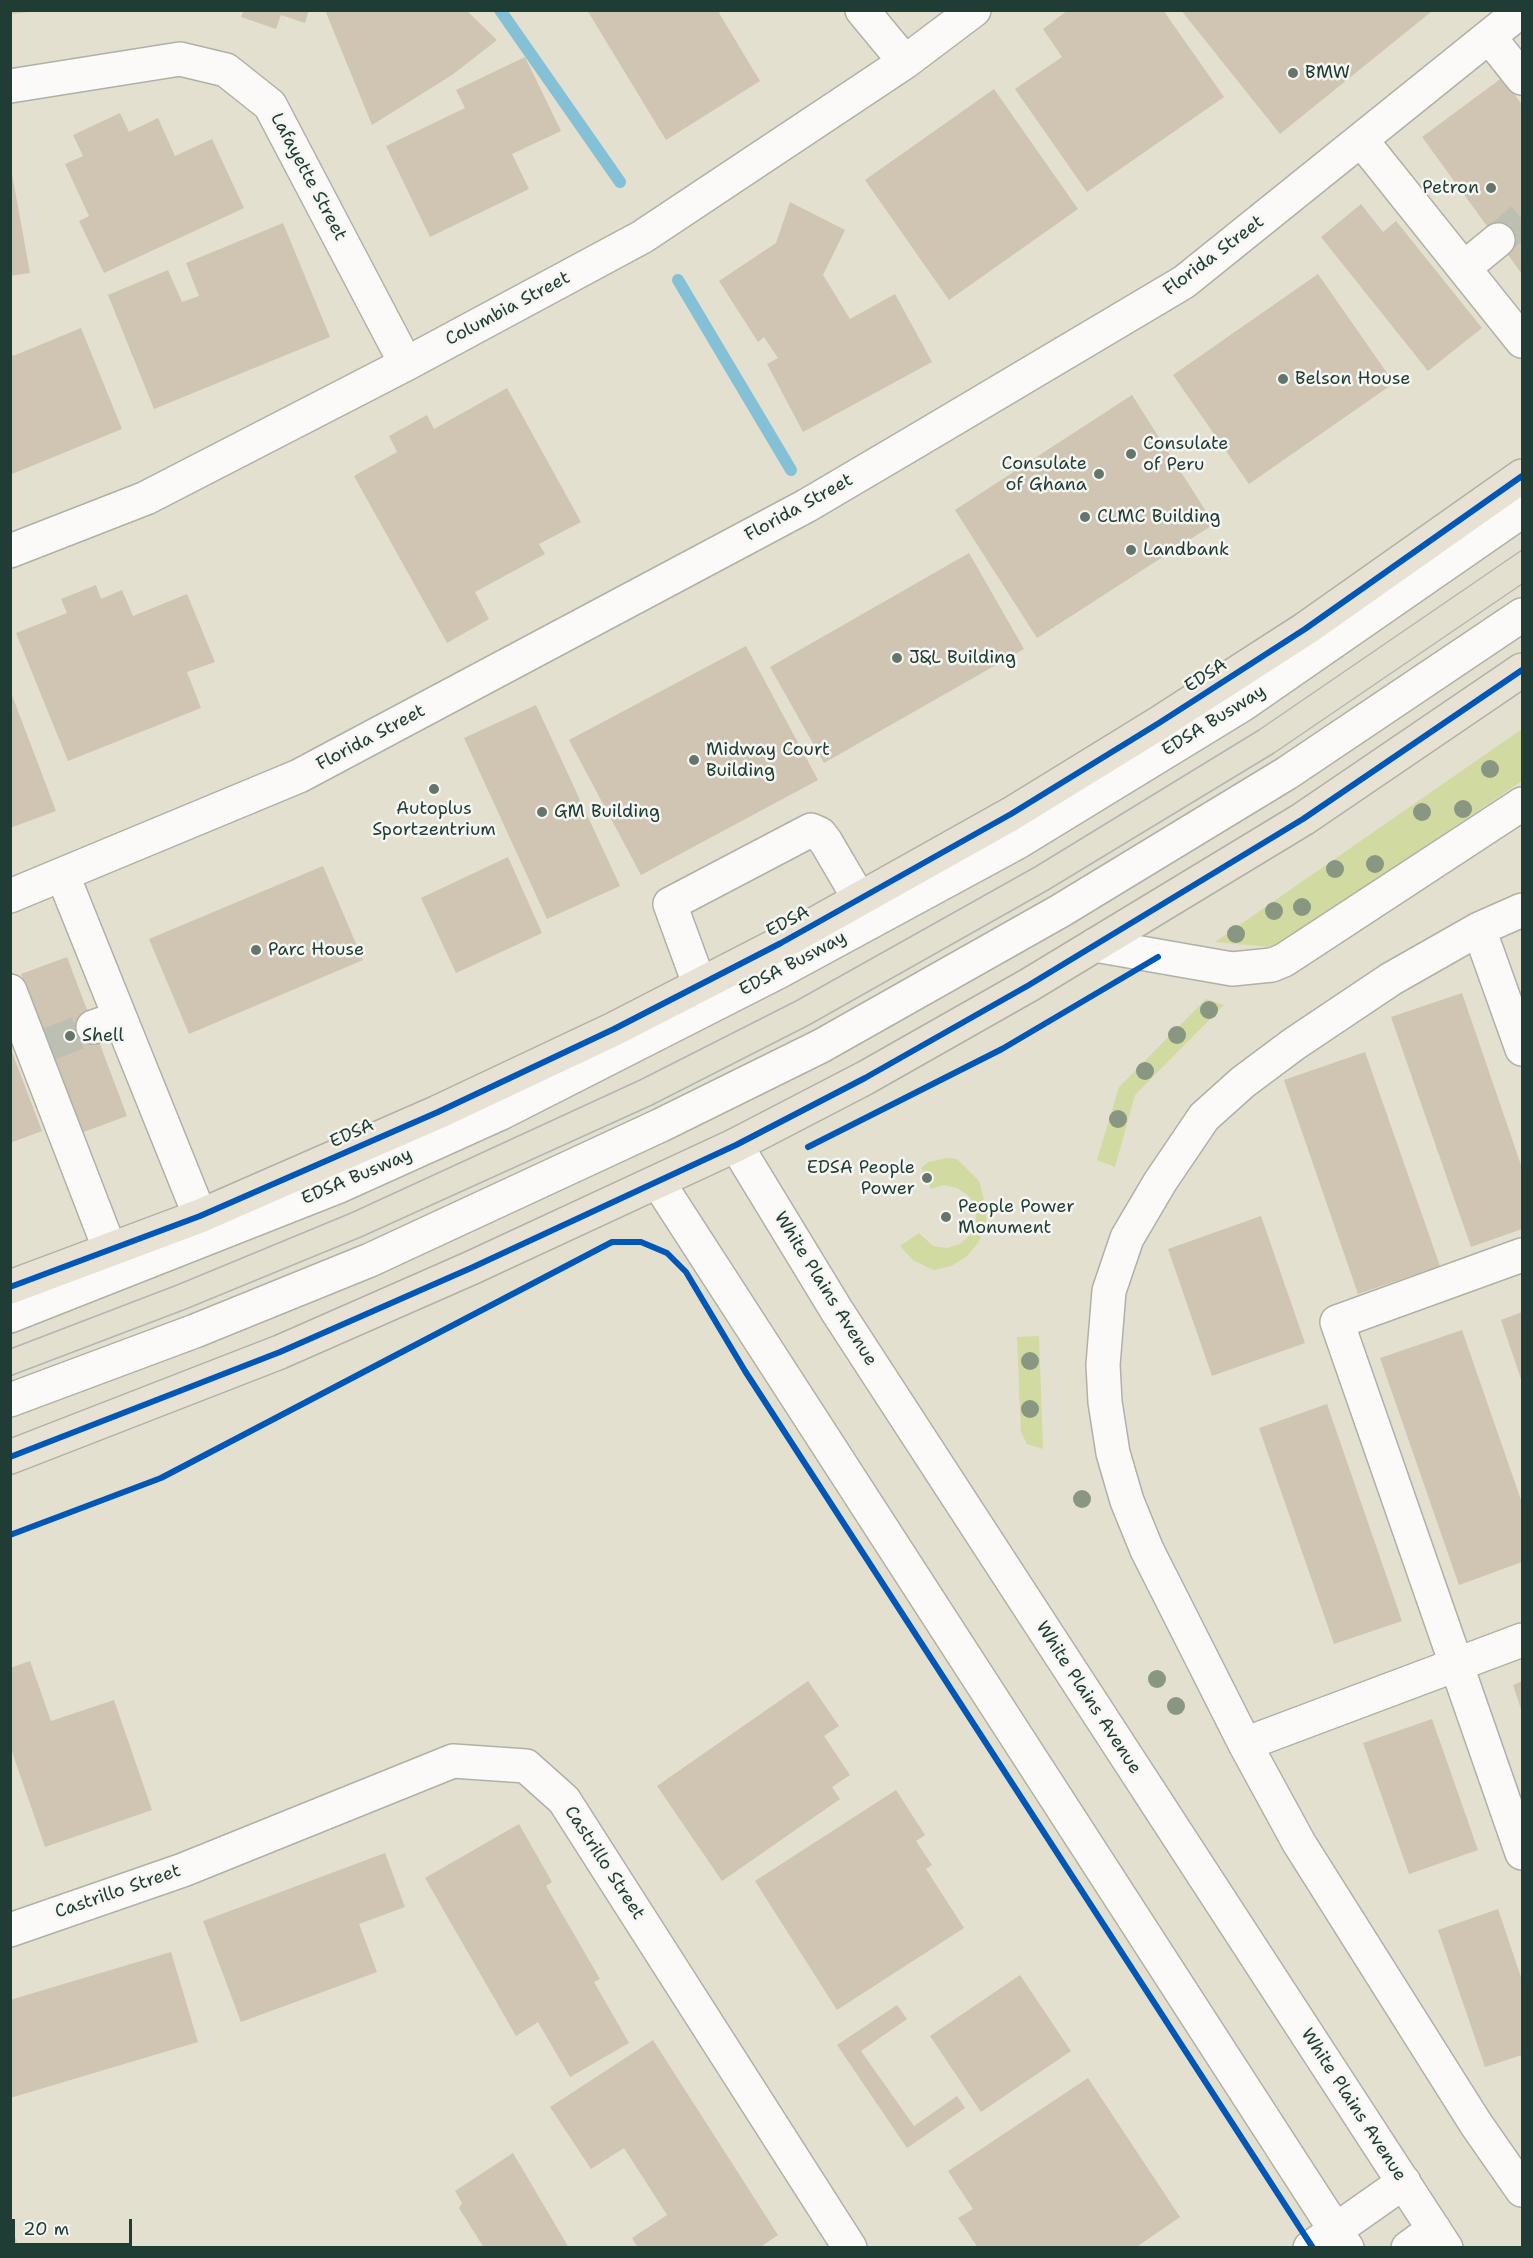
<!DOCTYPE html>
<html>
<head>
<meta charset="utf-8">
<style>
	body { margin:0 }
	#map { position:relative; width:1533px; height:2258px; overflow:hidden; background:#e3e0d0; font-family:"Shantell Sans",sans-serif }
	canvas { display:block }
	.frame { position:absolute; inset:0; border:12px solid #1f3d34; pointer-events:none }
	.scale { position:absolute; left:12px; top:2219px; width:120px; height:27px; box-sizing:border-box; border:3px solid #1f3d34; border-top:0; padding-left:8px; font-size:18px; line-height:21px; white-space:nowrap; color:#1f3d34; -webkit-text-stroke:4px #f6f6f2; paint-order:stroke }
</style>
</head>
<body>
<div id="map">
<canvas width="1533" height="2258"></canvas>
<div class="frame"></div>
<div class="scale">20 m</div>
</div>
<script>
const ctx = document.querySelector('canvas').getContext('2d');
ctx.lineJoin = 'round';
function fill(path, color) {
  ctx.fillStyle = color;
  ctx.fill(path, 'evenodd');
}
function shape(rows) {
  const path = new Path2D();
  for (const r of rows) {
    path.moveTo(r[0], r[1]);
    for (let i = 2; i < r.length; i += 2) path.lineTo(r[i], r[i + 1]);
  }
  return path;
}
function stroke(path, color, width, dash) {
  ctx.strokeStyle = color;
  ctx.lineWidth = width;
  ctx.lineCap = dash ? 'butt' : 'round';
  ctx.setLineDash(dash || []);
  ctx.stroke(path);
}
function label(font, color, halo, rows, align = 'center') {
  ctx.font = font + ' "Shantell Sans",sans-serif';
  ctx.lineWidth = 5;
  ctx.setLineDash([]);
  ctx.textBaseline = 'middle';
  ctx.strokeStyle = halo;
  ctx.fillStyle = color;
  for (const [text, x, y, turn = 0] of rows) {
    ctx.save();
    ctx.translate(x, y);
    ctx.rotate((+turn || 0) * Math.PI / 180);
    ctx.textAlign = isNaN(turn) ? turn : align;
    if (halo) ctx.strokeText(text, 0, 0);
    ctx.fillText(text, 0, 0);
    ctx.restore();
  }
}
fill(shape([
	[1522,729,1522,781,1282,943,1269,947,1215,942],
	[1206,999,1224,1005,1135,1095,1115,1167,1097,1160,1119,1087],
	[947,1158,957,1159,979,1181,987,1211,985,1226,978,1243,966,1257,951,1266,934,1270,914,1261,900,1246,919,1233,933,1246,947,1248,960,1244,970,1235,976,1223,976,1209,969,1196,957,1188,944,1185,931,1189,921,1168,928,1162],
	[1039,1336,1043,1449,1027,1444,1021,1432,1017,1337]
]), '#d1daa0');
stroke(shape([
	[500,10,620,182],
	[678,280,791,470]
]), '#84c1d6', 12);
fill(shape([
	[10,10,29,10,29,12,10,14],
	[244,10,309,10,305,23,281,15,276,29,241,17],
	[325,10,466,10,497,40,452,75,372,125],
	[587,10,722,10,719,13,760,81,666,140],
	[1068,10,1163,10,1224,97,1087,192,1015,89,1062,57,1043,29],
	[1181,10,1430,10,1431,12,1280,134],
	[525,57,561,131,512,154,529,189,430,237,386,146,465,108,456,90],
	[1503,77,1522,105,1522,274,1422,137],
	[994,89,1078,209,949,300,865,180],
	[120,113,129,132,158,118,175,156,212,139,244,208,104,273,79,221,89,216,65,164,83,156,73,135],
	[10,163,30,273,10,276],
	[790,202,845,230,823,275,850,319,895,294,932,362,803,432,767,364,778,358,764,337,758,342,719,281,776,243],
	[1361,204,1383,232,1396,221,1482,328,1428,371,1321,237],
	[283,223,330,337,154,409,108,295,168,270,182,302,199,296,186,263],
	[1318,274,1394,383,1249,484,1173,375],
	[81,328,122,429,12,474,10,350,13,356],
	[507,388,581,522,539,544,545,554,475,592,489,619,447,643,354,476,397,452,389,436,427,415,434,429],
	[1132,395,1214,524,1037,638,955,510],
	[969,553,1024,649,824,763,770,667],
	[96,585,101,599,122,590,133,616,187,594,215,662,187,672,201,708,68,761,16,633,67,613,61,599],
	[746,646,818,780,641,875,569,740],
	[10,690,56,811,10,828],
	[536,705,620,886,547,919,464,738],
	[508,857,542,933,456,973,421,898],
	[323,866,363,960,189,1034,149,939],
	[67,957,127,1116,81,1133,21,974],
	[1462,993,1522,1168,1522,1229,1471,1247,1391,1017],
	[10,1047,42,1131,10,1143],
	[1365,1052,1440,1266,1358,1294,1284,1080],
	[1261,1216,1305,1343,1212,1376,1168,1249],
	[1522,1312,1522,1382,1501,1320],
	[1462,1330,1522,1503,1522,1562,1459,1585,1380,1358],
	[1327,1404,1402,1621,1334,1644,1259,1428],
	[30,1661,51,1721,114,1700,152,1810,45,1847,10,1746,10,1668],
	[808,1681,839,1726,824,1736,850,1775,832,1787,840,1799,722,1881,657,1786],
	[1522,1681,1522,1712,1513,1685],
	[1432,1719,1478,1850,1409,1874,1363,1743],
	[896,1790,925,1835,916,1841,932,1865,926,1869,964,1928,837,2010,755,1881],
	[519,1824,552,1882,546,1886,600,1979,594,1982,629,2043,570,2077,538,2022,516,2036,425,1878],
	[385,1853,405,1907,359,1924,377,1972,241,2022,203,1921],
	[1498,1909,1522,1980,1522,2055,1485,2067,1438,1930],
	[171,1952,198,2042,10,2098,10,2000],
	[1020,1975,1071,2051,981,2112,930,2036],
	[897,2005,907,2019,861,2051,914,2126,957,2096,965,2108,907,2148,837,2045],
	[653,2040,778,2235,759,2248,638,2248,632,2238,667,2215,624,2148,591,2169,550,2107],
	[1088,2078,1180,2217,1135,2248,978,2248,958,2218,973,2209,948,2171],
	[513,2153,569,2248,484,2248,459,2208,462,2203,455,2191],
	[10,2224,17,2242,10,2244]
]), '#d0c4b2');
stroke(shape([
	[1498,240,1522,219],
	[47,1045,93,1027]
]), '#bcbfb1', 33, [33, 16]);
const minor = shape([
	[862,10,905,62],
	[1490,38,1522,78],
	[10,86,180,59,226,70,270,105,406,364],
	[1362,141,1522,341],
	[1464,268,1498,240],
	[10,551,146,498,406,364,642,237,905,62,974,10],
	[63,876,200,1216],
	[10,896,299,776,806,506,918,440,1184,282,1522,10],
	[1522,910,1479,929,1391,979,1294,1044,1243,1082,1204,1117,1160,1182,1127,1238,1109,1291,1103,1365,1105,1402,1113,1453,1127,1501,1147,1550,1245,1744,1299,1843,1476,2124,1522,2190],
	[1479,929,1522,1049],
	[1095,945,1232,969,1272,965,1284,960,1522,804],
	[700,986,670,904,811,830,820,834,826,842,860,900],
	[10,991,110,1250],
	[93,1027,119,1018],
	[736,1145,837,1311,1446,2248],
	[658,1182,1347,2248],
	[1522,1255,1337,1322,1522,1853],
	[10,1316,337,1187,501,1113,780,971,1018,842,1242,705,1522,511],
	[10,1400,195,1331,370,1260,661,1125,821,1046,1060,911,1287,773,1522,615],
	[1245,1744,1522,1640],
	[10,1930,183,1870,453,1761,526,1766,564,1800,850,2248],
	[1310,2248,1404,2182],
	[1408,2248,1434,2229]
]);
const highway = shape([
	[10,1287,200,1216,438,1112,614,1029,781,943,1011,814,1159,723,1305,629,1522,476],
	[10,1457,280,1352,471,1268,736,1145,865,1078,1029,985,1303,819,1522,670]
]);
stroke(minor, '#b0b1a6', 36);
stroke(highway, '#b0b1a6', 36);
stroke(minor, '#fbfaf8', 33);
stroke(highway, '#e8e2d5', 33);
stroke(shape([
	[10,1349,177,1285,351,1213,640,1080,796,1001,1035,867,1259,730,1522,550],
	[10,1376,186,1309,361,1237,652,1105,809,1025,1048,890,1274,753,1522,584]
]), '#b2b5b1', 1.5);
stroke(shape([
	[808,1147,1002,1049,1158,957],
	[10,1287,200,1216,438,1112,614,1029,781,943,1011,814,1159,723,1305,629,1522,476],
	[10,1457,280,1352,471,1268,736,1145,865,1078,1029,985,1303,819,1522,670],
	[10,1535,161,1478,612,1242,641,1242,667,1253,686,1272,745,1371,1313,2248]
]), '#0057b8', 6);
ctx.fillStyle = '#899782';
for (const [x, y] of [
	[1490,769],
	[1463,809],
	[1422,812],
	[1375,864],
	[1335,869],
	[1302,907],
	[1274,911],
	[1236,934],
	[1209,1010],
	[1177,1035],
	[1145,1071],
	[1118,1119],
	[1030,1361],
	[1030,1409],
	[1082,1499],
	[1157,1679],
	[1176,1706]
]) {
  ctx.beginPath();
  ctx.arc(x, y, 9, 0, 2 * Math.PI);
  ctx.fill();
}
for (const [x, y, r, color] of [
	[1293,73,6,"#64766b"],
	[1491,188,6,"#64766b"],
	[1283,379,6,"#64766b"],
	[1131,454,6,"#64766b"],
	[1099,474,6,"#64766b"],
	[1085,517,6,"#64766b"],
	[1131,550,6,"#64766b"],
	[897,658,6,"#64766b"],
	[694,760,6,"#64766b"],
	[434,789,6,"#64766b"],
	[542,812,6,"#64766b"],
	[256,950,6,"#64766b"],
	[70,1036,6,"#64766b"],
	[927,1178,6,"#64766b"],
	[946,1217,6,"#64766b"]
]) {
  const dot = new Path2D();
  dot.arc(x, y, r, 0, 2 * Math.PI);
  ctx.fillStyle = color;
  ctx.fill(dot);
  stroke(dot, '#f6f6f2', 2);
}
label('18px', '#1f3d34', '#f6f6f2', [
	["BMW",1305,73],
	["Petron",1479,188,"right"],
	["Belson House",1295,379],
	["Consulate",1143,444],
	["of Peru",1143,465],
	["Consulate",1087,464,"right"],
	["of Ghana",1087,485,"right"],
	["CLMC Building",1097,517],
	["Landbank",1143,550],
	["J&L Building",909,658],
	["Midway Court",706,750],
	["Building",706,771],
	["Autoplus",434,809,"center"],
	["Sportzentrium",434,830,"center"],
	["GM Building",554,812],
	["Parc House",268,950],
	["Shell",82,1036],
	["EDSA People",915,1168,"right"],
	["Power",915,1189,"right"],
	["People Power",958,1207],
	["Monument",958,1228]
], 'left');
label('18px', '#1f3d34', '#f6f6f2', [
	["Lafayette Street",308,177,62],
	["Florida Street",1214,256,-37],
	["Columbia Street",508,309,-28],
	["Florida Street",799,508,-29],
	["EDSA",1206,676,-33],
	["EDSA Busway",1214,721,-32],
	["Florida Street",371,738,-28],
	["EDSA",788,922,-28],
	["EDSA Busway",793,964,-28],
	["EDSA",352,1134,-24],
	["EDSA Busway",357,1177,-23],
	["White Plains Avenue",825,1289,58],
	["White Plains Avenue",1088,1698,57],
	["Castrillo Street",604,1863,57],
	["Castrillo Street",118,1892,-19],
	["White Plains Avenue",1353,2105,57]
]);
</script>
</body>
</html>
